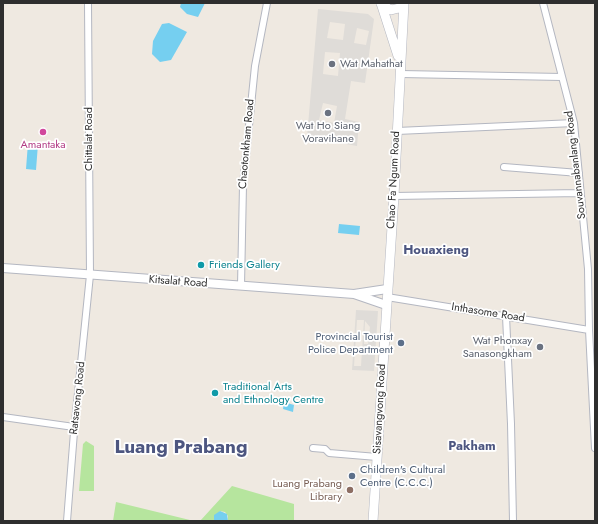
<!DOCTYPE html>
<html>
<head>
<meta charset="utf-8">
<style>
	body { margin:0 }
	#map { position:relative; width:598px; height:524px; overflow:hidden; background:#efe9e1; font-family:Jost,sans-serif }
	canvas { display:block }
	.frame { position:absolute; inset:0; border:4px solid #2e2e2e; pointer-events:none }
</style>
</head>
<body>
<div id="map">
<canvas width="598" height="524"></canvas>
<div class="frame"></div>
</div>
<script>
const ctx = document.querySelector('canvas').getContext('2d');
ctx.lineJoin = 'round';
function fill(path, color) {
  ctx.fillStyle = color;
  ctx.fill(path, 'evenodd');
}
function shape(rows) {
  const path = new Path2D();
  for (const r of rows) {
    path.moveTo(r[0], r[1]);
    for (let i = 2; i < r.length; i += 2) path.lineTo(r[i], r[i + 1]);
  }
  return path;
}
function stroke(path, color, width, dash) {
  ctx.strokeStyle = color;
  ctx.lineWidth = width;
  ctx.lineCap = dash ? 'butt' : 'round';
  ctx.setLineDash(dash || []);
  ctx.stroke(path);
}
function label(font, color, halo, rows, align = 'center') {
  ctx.font = font + ' Jost,sans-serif';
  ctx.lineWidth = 3.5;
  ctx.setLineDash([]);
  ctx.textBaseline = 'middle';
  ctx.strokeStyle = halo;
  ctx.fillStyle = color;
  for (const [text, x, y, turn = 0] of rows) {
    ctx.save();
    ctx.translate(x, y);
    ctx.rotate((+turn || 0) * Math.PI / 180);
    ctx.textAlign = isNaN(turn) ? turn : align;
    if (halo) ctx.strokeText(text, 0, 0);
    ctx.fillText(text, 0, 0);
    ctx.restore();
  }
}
fill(shape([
	[86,441,94,446,94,491,79,491,83,444],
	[232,486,294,504,294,521,228,521,228,516,225,512,220,511,214,521,200,521],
	[116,502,194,521,113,521]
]), '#b6e59e');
fill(shape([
	[318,9,368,14,374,19,365,83,351,81,345,119,359,122,357,146,307,137],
	[330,22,345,24,343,40,327,38],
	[357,28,369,31,366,45,354,43],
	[325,52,340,53,338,76,323,74],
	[323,103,337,106,334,123,319,120],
	[356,310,378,311,374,371,352,370],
	[357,320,364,320,361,366,354,366],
	[365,321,370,327,368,344,364,344]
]), '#dfdcd8');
fill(shape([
	[181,3,205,3,198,17,187,14,180,7],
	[169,23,187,32,171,60,160,62,152,54,153,41,162,24],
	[28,143,38,144,36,170,26,169],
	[339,224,360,226,359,235,338,233],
	[284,402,294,405,293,412,283,409],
	[220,511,227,514,228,521,214,521,214,515]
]), '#75cff0');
const minor = shape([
	[543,3,574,123,588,269,589,330,595,448],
	[401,74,562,77],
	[397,131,574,123],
	[504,167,579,173],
	[394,196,580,193],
	[241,286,243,185,255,66,267,3],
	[387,297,589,330],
	[506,316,511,424,513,521],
	[3,417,74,427],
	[313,448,325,449,329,453,377,457],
	[67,521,74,432,90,275,88,3]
]);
const tertiary = shape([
	[3,268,354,294,387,289],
	[354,294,386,305]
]);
const secondary = shape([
	[381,3,398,56],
	[381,4,391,10,399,8,403,3],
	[373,521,394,196,404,3]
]);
stroke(minor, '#b4b7c1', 8);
stroke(tertiary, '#b4b7c1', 10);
stroke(secondary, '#b4b7c1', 10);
stroke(minor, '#fff', 6);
stroke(tertiary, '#fff', 8);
stroke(secondary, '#fff', 9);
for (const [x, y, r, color] of [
	[332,64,4,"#6b7280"],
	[328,113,4,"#6b7280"],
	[43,132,4,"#d1479c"],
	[201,265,4,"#0f9aa8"],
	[401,343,4,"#5c6f8a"],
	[540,347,4,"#6b7280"],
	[215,393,4,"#0f9aa8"],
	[352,476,4,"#5c6f8a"],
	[350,490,4,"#8d6e63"]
]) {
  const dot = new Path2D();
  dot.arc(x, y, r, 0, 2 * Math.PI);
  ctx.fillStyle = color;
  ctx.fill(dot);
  stroke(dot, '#fff', 1.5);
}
label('11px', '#5b616d', '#fff', [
	["Wat Mahathat",340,64],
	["Wat Ho Siang",328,126,"center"],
	["Voravihane",328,139,"center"],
	["Wat Phonxay",532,341,"right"],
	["Sanasongkham",532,354,"right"]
], 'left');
label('11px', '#2e2e2e', '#fff', [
	["Chittalat Road",89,139,-90],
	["Chaotonkham Road",247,144,-85],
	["Souvannabanlang Road",576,165,-97],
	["Chao Fa Ngum Road",394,180,-87],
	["Kitsalat Road",178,282,4],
	["Inthasome Road",488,313,9],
	["Ratsavong Road",78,398,-84],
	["Sisavangvong Road",380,409,-87]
]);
label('11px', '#b23c85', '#fff', [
	["Amantaka",43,145]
]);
label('11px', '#0d838f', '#fff', [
	["Friends Gallery",209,265],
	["Traditional Arts",223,387],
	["and Ethnology Centre",223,400]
], 'left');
label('11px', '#4e5e75', '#fff', [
	["Provincial Tourist",393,337],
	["Police Department",393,350],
	["Children's Cultural",360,470,"left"],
	["Centre (C.C.C.)",360,483,"left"]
], 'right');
label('11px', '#785e54', '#fff', [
	["Luang Prabang",342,484],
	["Library",342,497]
], 'right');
label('bold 13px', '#4d5680', '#fff', [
	["Houaxieng",436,251],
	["Pakham",472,447]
]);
label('bold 19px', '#4d5680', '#fff', [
	["Luang Prabang",181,448]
]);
</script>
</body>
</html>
